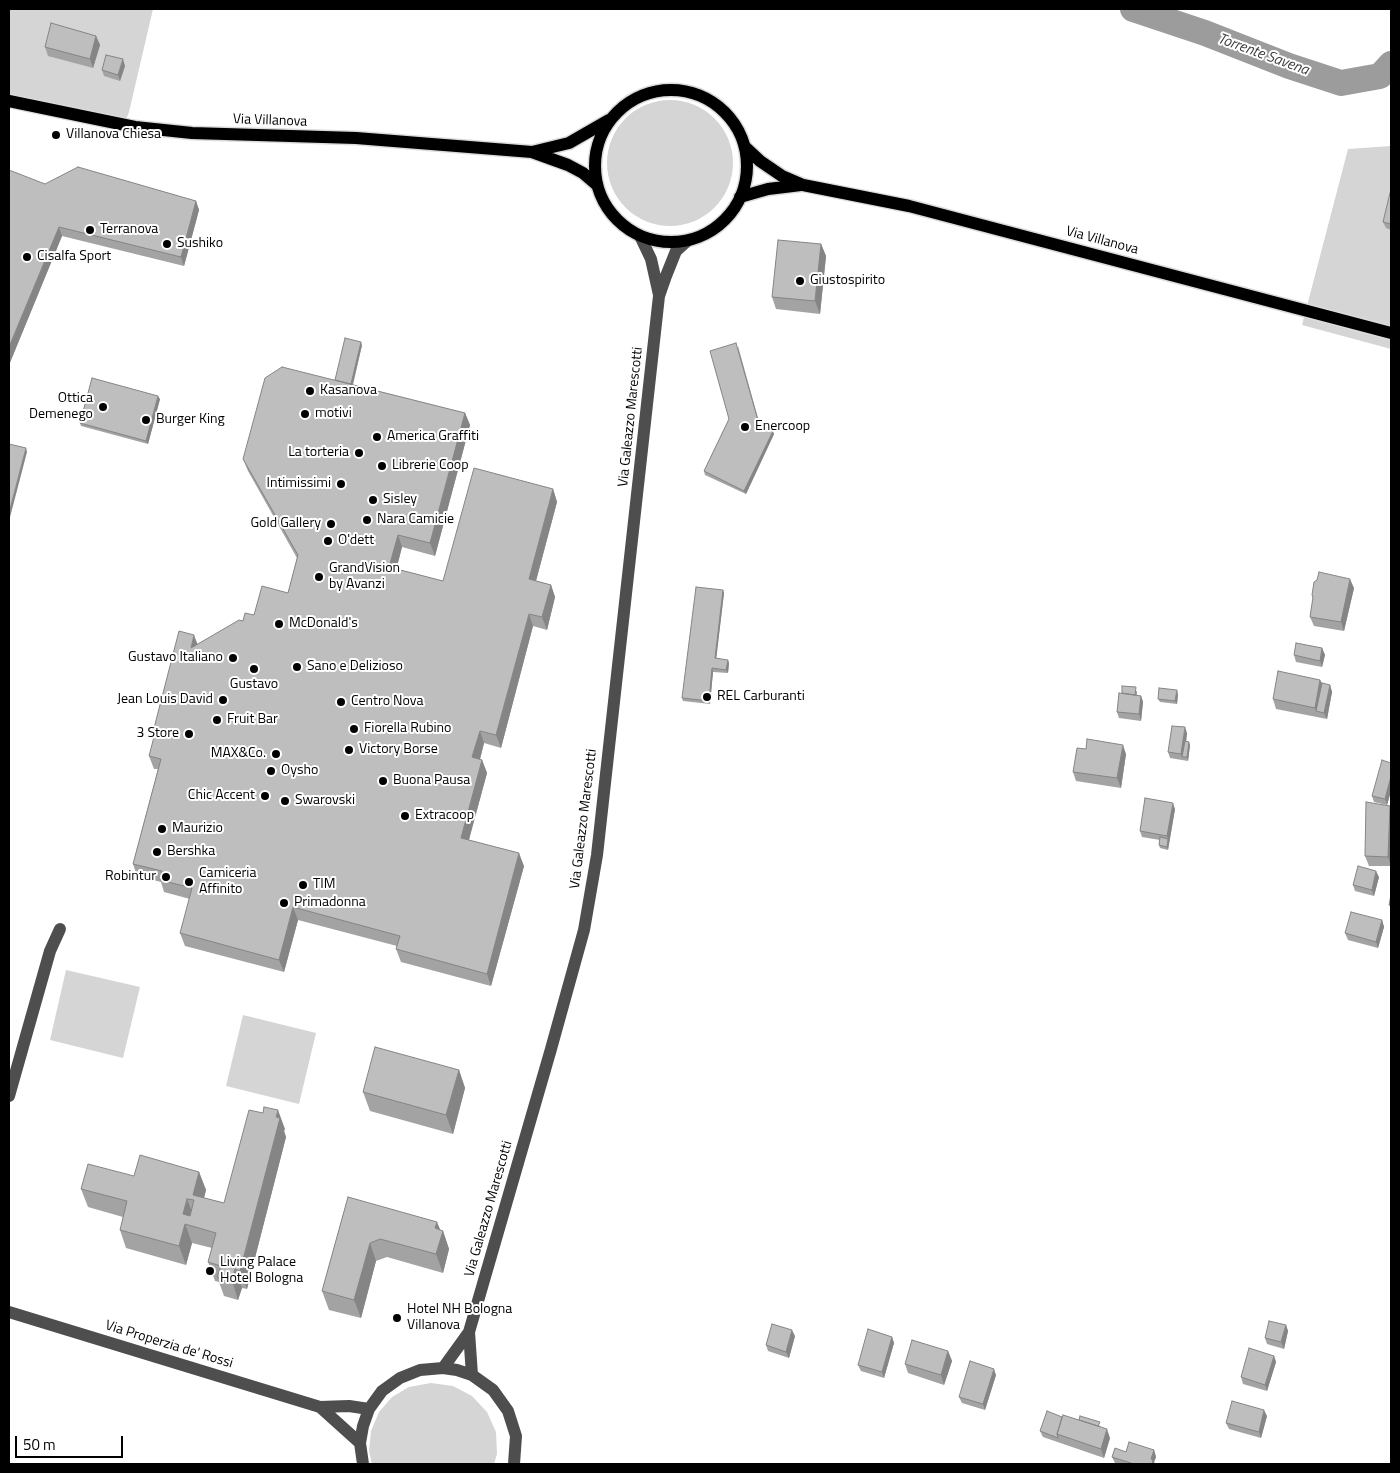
<!DOCTYPE html>
<html>
<head>
<meta charset="utf-8">
<style>
	body { margin:0 }
	#map { position:relative; width:1400px; height:1473px; overflow:hidden; background:#fff; font-family:"Titillium Web",sans-serif }
	canvas { display:block }
	.frame { position:absolute; inset:0; border:10px solid #000; pointer-events:none }
	.scale { position:absolute; left:15px; top:1436px; width:108px; height:22px; box-sizing:border-box; border:2px solid #000; border-top:0; padding-left:6px; font-size:15px; line-height:18px; white-space:nowrap; color:#000; -webkit-text-stroke:4px #fff; paint-order:stroke }
</style>
</head>
<body>
<div id="map">
<canvas width="1400" height="1473"></canvas>
<div class="frame"></div>
<div class="scale">50 m</div>
</div>
<script>
const ctx = document.querySelector('canvas').getContext('2d');
ctx.lineJoin = 'round';
function fill(path, color) {
  ctx.fillStyle = color;
  ctx.fill(path, 'evenodd');
}
function shape(rows) {
  const path = new Path2D();
  for (const r of rows) {
    if (r.length === 3) {
      path.moveTo(r[0] + r[2], r[1]);
      path.arc(r[0], r[1], r[2], 0, 2 * Math.PI);
      continue;
    }
    path.moveTo(r[0], r[1]);
    for (let i = 2; i < r.length; i += 2) path.lineTo(r[i], r[i + 1]);
  }
  return path;
}
function stroke(path, color, width, dash) {
  ctx.strokeStyle = color;
  ctx.lineWidth = width;
  ctx.lineCap = dash ? 'butt' : 'round';
  ctx.setLineDash(dash || []);
  ctx.stroke(path);
}
function label(font, color, halo, rows, align = 'center') {
  ctx.font = font + ' "Titillium Web",sans-serif';
  ctx.lineWidth = 4;
  ctx.setLineDash([]);
  ctx.textBaseline = 'middle';
  ctx.strokeStyle = halo;
  ctx.fillStyle = color;
  for (const [text, x, y, turn = 0] of rows) {
    ctx.save();
    ctx.translate(x, y);
    ctx.rotate((+turn || 0) * Math.PI / 180);
    ctx.textAlign = isNaN(turn) ? turn : align;
    if (halo) ctx.strokeText(text, 0, 0);
    ctx.fillText(text, 0, 0);
    ctx.restore();
  }
}
fill(shape([
	[9,9,153,9,129,112,124,125,9,101],
	[670,163,63],
	[1391,146,1391,349,1302,325,1348,149],
	[66,970,140,987,123,1058,50,1040],
	[243,1015,316,1033,299,1104,226,1086],
	[431,1383,453,1386,472,1396,487,1412,496,1432,497,1454,494,1464,372,1464,369,1451,371,1431,379,1412,392,1397,409,1387]
]), '#d5d5d5');
stroke(shape([
	[1133,9,1205,33,1289,66,1341,83,1380,76,1391,64]
]), '#9c9c9c', 26);
const major = shape([
	[671,166,76],
	[9,101,135,127,192,133,356,138,532,152,568,165,583,173,597,185],
	[745,147,760,161,782,176,803,185,909,206,1391,333],
	[532,152,569,143,609,120],
	[740,197,768,189,801,185]
]);
stroke(major, '#dbdbdb', 15);
stroke(shape([
	[640,236,651,259,659,295],
	[9,1096,50,951,60,929],
	[9,1312,320,1407,349,1406,369,1409],
	[469,1332,472,1375],
	[443,1368,469,1332,551,1049,584,930,597,855,659,296,666,276,676,251,687,241],
	[320,1407,360,1443],
	[363,1464,360,1443,363,1426,369,1409,382,1391,400,1378,420,1370,443,1368,457,1370,472,1375,493,1390,508,1411,516,1436,514,1464]
]), '#4e4e4e', 12);
stroke(major, '#000', 12);
fill(shape([
	[96,36,100,45,93,68,48,56,45,47],
	[125,66,120,81,104,76,102,70],
	[45,184,196,201,199,210,184,266,62,236,9,365],
	[1391,193,1391,230,1386,228,1383,222],
	[821,244,826,256,820,314,776,309,772,297],
	[362,345,353,385,465,413,470,425,435,556,402,547,396,569,443,581,553,489,557,502,536,581,551,585,555,597,547,630,533,626,501,748,484,743,480,760,482,760,487,773,469,840,524,866,491,986,401,962,396,949,397,946,298,920,284,972,185,946,180,933,190,899,164,892,161,882,137,876,133,864,158,769,154,769,149,756,155,737,153,732,198,644,254,615,288,593,297,558,248,471,243,459,335,380],
	[738,346,760,425,774,434,746,494,705,475,704,471,729,419],
	[160,399,148,444,81,426,80,423],
	[1354,588,1344,631,1314,626,1310,617,1313,599,1312,595],
	[723,590,724,593,716,658,729,663,728,673,713,672,710,704,683,701,682,698],
	[1322,648,1325,655,1322,667,1296,662,1294,655],
	[1320,680,1322,683,1330,685,1332,692,1327,719,1276,709,1273,699],
	[1137,691,1137,695,1141,696,1143,702,1141,721,1119,718,1117,712,1122,693],
	[1178,694,1177,704,1160,702,1158,699],
	[1187,733,1186,742,1190,745,1188,761,1170,758,1168,752],
	[1126,754,1121,788,1076,781,1073,772],
	[1391,763,1391,791,1387,805,1374,802,1372,796],
	[1390,806,1391,810,1391,866,1369,866,1365,856],
	[1175,809,1168,850,1160,848,1159,845,1160,840,1142,837,1140,831],
	[1379,877,1374,896,1355,891,1353,885],
	[1382,920,1384,927,1378,948,1348,940,1345,933],
	[459,1070,465,1088,453,1134,370,1111,363,1092],
	[285,1129,284,1131,286,1137,247,1289,242,1288,238,1300,224,1296,219,1282,215,1281,208,1262,212,1248,192,1243,186,1265,126,1248,120,1230,123,1217,88,1207,81,1189,134,1176,199,1172,206,1190,204,1198,224,1203],
	[348,1197,443,1231,449,1249,443,1273,387,1257,376,1261,361,1318,329,1310,322,1291],
	[1286,1325,1288,1331,1284,1349,1267,1344,1265,1338],
	[795,1336,789,1358,768,1351,766,1345],
	[892,1337,894,1343,884,1378,861,1371,858,1365],
	[948,1351,952,1361,944,1385,908,1373,905,1364],
	[1274,1356,1276,1362,1267,1391,1243,1384,1241,1377],
	[996,1375,985,1410,962,1403,959,1397],
	[1267,1416,1261,1438,1229,1429,1226,1423],
	[1079,1420,1101,1426,1100,1427,1110,1438,1104,1458,1043,1437,1040,1431],
	[1154,1450,1156,1457,1154,1462,1155,1464,1118,1464,1115,1463,1112,1457,1126,1452]
]), '#a3a3a3');
fill(shape([
	[96,36,100,45,93,68,90,59],
	[123,59,125,66,120,81,118,75],
	[196,201,199,210,184,266,181,257],
	[59,227,62,236,9,365,9,347],
	[821,244,826,256,820,314,815,301],
	[361,342,362,345,350,395,349,392],
	[158,396,160,399,148,444,146,441],
	[465,413,470,425,435,556,430,543],
	[773,431,774,434,746,494,744,491],
	[26,448,27,452,9,521,9,513],
	[553,489,557,502,533,592,529,579],
	[398,535,402,547,394,579,389,567],
	[1350,579,1354,588,1344,631,1341,622],
	[551,585,555,597,547,630,542,617],
	[723,590,724,593,716,661,715,658],
	[529,614,533,626,501,748,496,735],
	[194,635,199,648,191,648],
	[1322,648,1325,655,1322,667,1320,661],
	[728,660,729,663,728,673,726,670],
	[712,668,713,672,710,704,709,701],
	[1320,680,1324,690,1316,711,1315,708],
	[1330,685,1332,692,1327,719,1324,713],
	[1177,690,1178,694,1177,704,1175,701],
	[1141,696,1143,702,1141,721,1139,714],
	[1185,727,1187,733,1184,757,1182,757,1181,754],
	[480,731,484,743,477,770,472,757],
	[1189,742,1190,745,1188,761,1187,757],
	[1123,745,1126,754,1121,788,1117,778],
	[482,760,487,773,466,850,461,838],
	[1391,776,1391,791,1387,805,1385,799],
	[1173,803,1175,809,1168,850,1167,847,1168,839,1167,836],
	[1390,806,1391,810,1391,866,1388,857],
	[519,853,524,866,491,986,487,974],
	[1376,871,1379,877,1374,896,1372,890],
	[293,907,298,920,284,972,279,960],
	[1382,920,1384,927,1378,948,1376,942],
	[459,1070,465,1088,453,1134,446,1115],
	[278,1110,285,1129,284,1131,286,1137,247,1289,240,1271],
	[199,1172,206,1190,200,1213,193,1195],
	[187,1199,194,1217,183,1214],
	[437,1222,442,1234,443,1231,449,1249,443,1273,436,1254,435,1228],
	[185,1224,192,1243,186,1265,179,1246],
	[370,1243,376,1261,361,1318,354,1300],
	[235,1269,242,1288,238,1300,232,1281],
	[1286,1325,1288,1331,1284,1349,1281,1342],
	[792,1330,795,1336,789,1358,786,1352],
	[892,1337,894,1343,884,1378,882,1372],
	[948,1351,952,1361,944,1385,941,1375],
	[1274,1356,1276,1362,1267,1391,1265,1385],
	[994,1369,996,1375,985,1410,983,1404],
	[1264,1410,1267,1416,1261,1438,1259,1432],
	[1107,1429,1110,1438,1104,1458,1101,1449],
	[1154,1450,1156,1457,1154,1462,1155,1464,1152,1464,1151,1459]
]), '#858585');
const building = shape([
	[51,23,96,36,90,59,45,47,51,23],
	[106,55,123,59,118,75,102,70,106,55],
	[78,167,196,201,181,257,59,227,9,347,9,170,45,184,78,167],
	[1390,193,1391,193,1391,224,1383,222,1390,193],
	[778,240,821,244,815,301,772,297,778,240],
	[345,338,361,342,351,384,335,380,345,338],
	[736,343,759,424,757,424,773,431,744,491,704,471,729,419,710,351,736,343],
	[282,367,465,413,430,543,398,535,389,567,443,581,474,468,553,489,529,579,551,585,542,617,529,614,496,735,480,731,472,757,482,760,461,838,519,853,487,974,396,949,400,936,293,907,279,960,180,933,192,888,160,880,162,871,133,864,161,759,149,756,155,733,153,732,179,631,194,635,191,648,239,620,243,621,245,613,254,615,262,586,288,593,298,555,243,459,265,378,282,367],
	[92,378,158,396,146,441,80,423,92,378],
	[9,444,26,448,9,513,9,444],
	[1319,572,1350,579,1341,622,1310,617,1313,597,1312,595,1314,582,1317,580,1319,572],
	[696,587,723,590,715,658,728,660,726,670,712,668,709,701,682,698,696,587],
	[1296,643,1322,648,1320,661,1294,655,1296,643],
	[1278,671,1320,680,1315,708,1273,699,1278,671],
	[1322,683,1330,685,1324,713,1316,711,1322,683],
	[1122,686,1136,687,1135,695,1122,693,1122,686],
	[1159,688,1177,690,1175,701,1158,699,1159,688],
	[1119,693,1141,696,1139,714,1117,712,1119,693],
	[1172,726,1185,727,1181,754,1168,752,1172,726],
	[1087,739,1123,745,1117,778,1073,772,1077,748,1086,749,1087,739],
	[1185,741,1189,742,1187,757,1182,757,1185,741],
	[1382,760,1391,763,1391,776,1385,799,1372,796,1382,760],
	[1145,798,1173,803,1167,836,1140,831,1145,798],
	[1366,802,1390,806,1388,857,1365,856,1366,802],
	[1160,837,1168,839,1167,847,1159,845,1160,837],
	[1358,866,1376,871,1372,890,1353,885,1358,866],
	[1391,895,1391,906,1389,905,1391,895],
	[1351,912,1382,920,1376,942,1345,933,1351,912],
	[375,1047,459,1070,446,1115,363,1092,375,1047],
	[264,1107,278,1110,276,1117,280,1118,240,1271,235,1269,232,1281,217,1277,221,1266,208,1262,216,1233,185,1224,179,1246,120,1230,127,1201,81,1189,88,1164,134,1176,140,1155,199,1172,193,1195,224,1203,249,1110,263,1113,264,1107],
	[187,1199,194,1200,190,1216,183,1214,187,1199],
	[348,1197,437,1222,435,1228,443,1231,436,1254,380,1239,370,1243,354,1300,322,1291,348,1197],
	[1269,1321,1286,1325,1281,1342,1265,1338,1269,1321],
	[772,1324,792,1330,786,1352,766,1345,772,1324],
	[868,1329,892,1337,882,1372,858,1365,868,1329],
	[912,1340,948,1351,941,1375,905,1364,912,1340],
	[1249,1348,1274,1356,1265,1385,1241,1377,1249,1348],
	[970,1361,994,1369,983,1404,959,1397,970,1361],
	[1232,1401,1264,1410,1259,1432,1226,1423,1232,1401],
	[1047,1411,1062,1417,1057,1434,1058,1438,1040,1431,1047,1411],
	[1063,1415,1107,1429,1101,1449,1057,1434,1063,1415],
	[1080,1416,1100,1422,1098,1426,1079,1420,1080,1416],
	[1129,1442,1154,1450,1151,1459,1153,1460,1152,1464,1134,1464,1112,1457,1115,1448,1126,1452,1129,1442]
]);
fill(building, '#bebebe');
stroke(building, '#858585', 1);
for (const [x, y, r, color] of [
	[56,135,5,"#000"],
	[90,230,5,"#000"],
	[167,244,5,"#000"],
	[27,257,5,"#000"],
	[800,281,5,"#000"],
	[310,391,5,"#000"],
	[103,407,5,"#000"],
	[305,414,5,"#000"],
	[146,420,5,"#000"],
	[745,427,5,"#000"],
	[377,437,5,"#000"],
	[359,453,5,"#000"],
	[382,466,5,"#000"],
	[341,484,5,"#000"],
	[373,500,5,"#000"],
	[367,520,5,"#000"],
	[331,524,5,"#000"],
	[328,541,5,"#000"],
	[319,577,5,"#000"],
	[279,624,5,"#000"],
	[233,658,5,"#000"],
	[297,667,5,"#000"],
	[254,669,5,"#000"],
	[707,697,5,"#000"],
	[223,700,5,"#000"],
	[341,702,5,"#000"],
	[217,720,5,"#000"],
	[354,729,5,"#000"],
	[189,734,5,"#000"],
	[349,750,5,"#000"],
	[276,754,5,"#000"],
	[271,771,5,"#000"],
	[383,781,5,"#000"],
	[265,796,5,"#000"],
	[285,801,5,"#000"],
	[405,816,5,"#000"],
	[162,829,5,"#000"],
	[157,852,5,"#000"],
	[166,877,5,"#000"],
	[189,882,5,"#000"],
	[303,885,5,"#000"],
	[284,903,5,"#000"],
	[210,1271,5,"#000"],
	[397,1318,5,"#000"]
]) {
  const dot = new Path2D();
  dot.arc(x, y, r, 0, 2 * Math.PI);
  ctx.fillStyle = color;
  ctx.fill(dot);
  stroke(dot, '#fff', 2);
}
label('14px', '#000', '#fff', [
	["Via Villanova",270,121,2],
	["Via Villanova",1102,241,15],
	["Via Galeazzo Marescotti",631,417,-84],
	["Via Galeazzo Marescotti",584,819,-83],
	["Via Galeazzo Marescotti",489,1209,-74],
	["Via Properzia de' Rossi",169,1345,17]
]);
label('14px', '#000', '#fff', [
	["Villanova Chiesa",66,135],
	["Terranova",100,230],
	["Sushiko",177,244],
	["Cisalfa Sport",37,257],
	["Giustospirito",810,281],
	["Kasanova",320,391],
	["Ottica",93,399,"right"],
	["Demenego",93,415,"right"],
	["motivi",315,414],
	["Burger King",156,420],
	["Enercoop",755,427],
	["America Graffiti",387,437],
	["La torteria",349,453,"right"],
	["Librerie Coop",392,466],
	["Intimissimi",331,484,"right"],
	["Sisley",383,500],
	["Nara Camicie",377,520],
	["Gold Gallery",321,524,"right"],
	["O'dett",338,541],
	["GrandVision",329,569],
	["by Avanzi",329,585],
	["McDonald's",289,624],
	["Gustavo Italiano",223,658,"right"],
	["Sano e Delizioso",307,667],
	["Gustavo",254,685,"center"],
	["REL Carburanti",717,697],
	["Jean Louis David",213,700,"right"],
	["Centro Nova",351,702],
	["Fruit Bar",227,720],
	["Fiorella Rubino",364,729],
	["3 Store",179,734,"right"],
	["Victory Borse",359,750],
	["MAX&Co.",266,754,"right"],
	["Oysho",281,771],
	["Buona Pausa",393,781],
	["Chic Accent",255,796,"right"],
	["Swarovski",295,801],
	["Extracoop",415,816],
	["Maurizio",172,829],
	["Bershka",167,852],
	["Camiceria",199,874],
	["Affinito",199,890],
	["Robintur",156,877,"right"],
	["TIM",313,885],
	["Primadonna",294,903],
	["Living Palace",220,1263],
	["Hotel Bologna",220,1279],
	["Hotel NH Bologna",407,1310],
	["Villanova",407,1326]
], 'left');
label('italic 15px', '#3d3d3d', '#fff', [
	["Torrente Savena",1263,55,20]
]);
</script>
</body>
</html>
